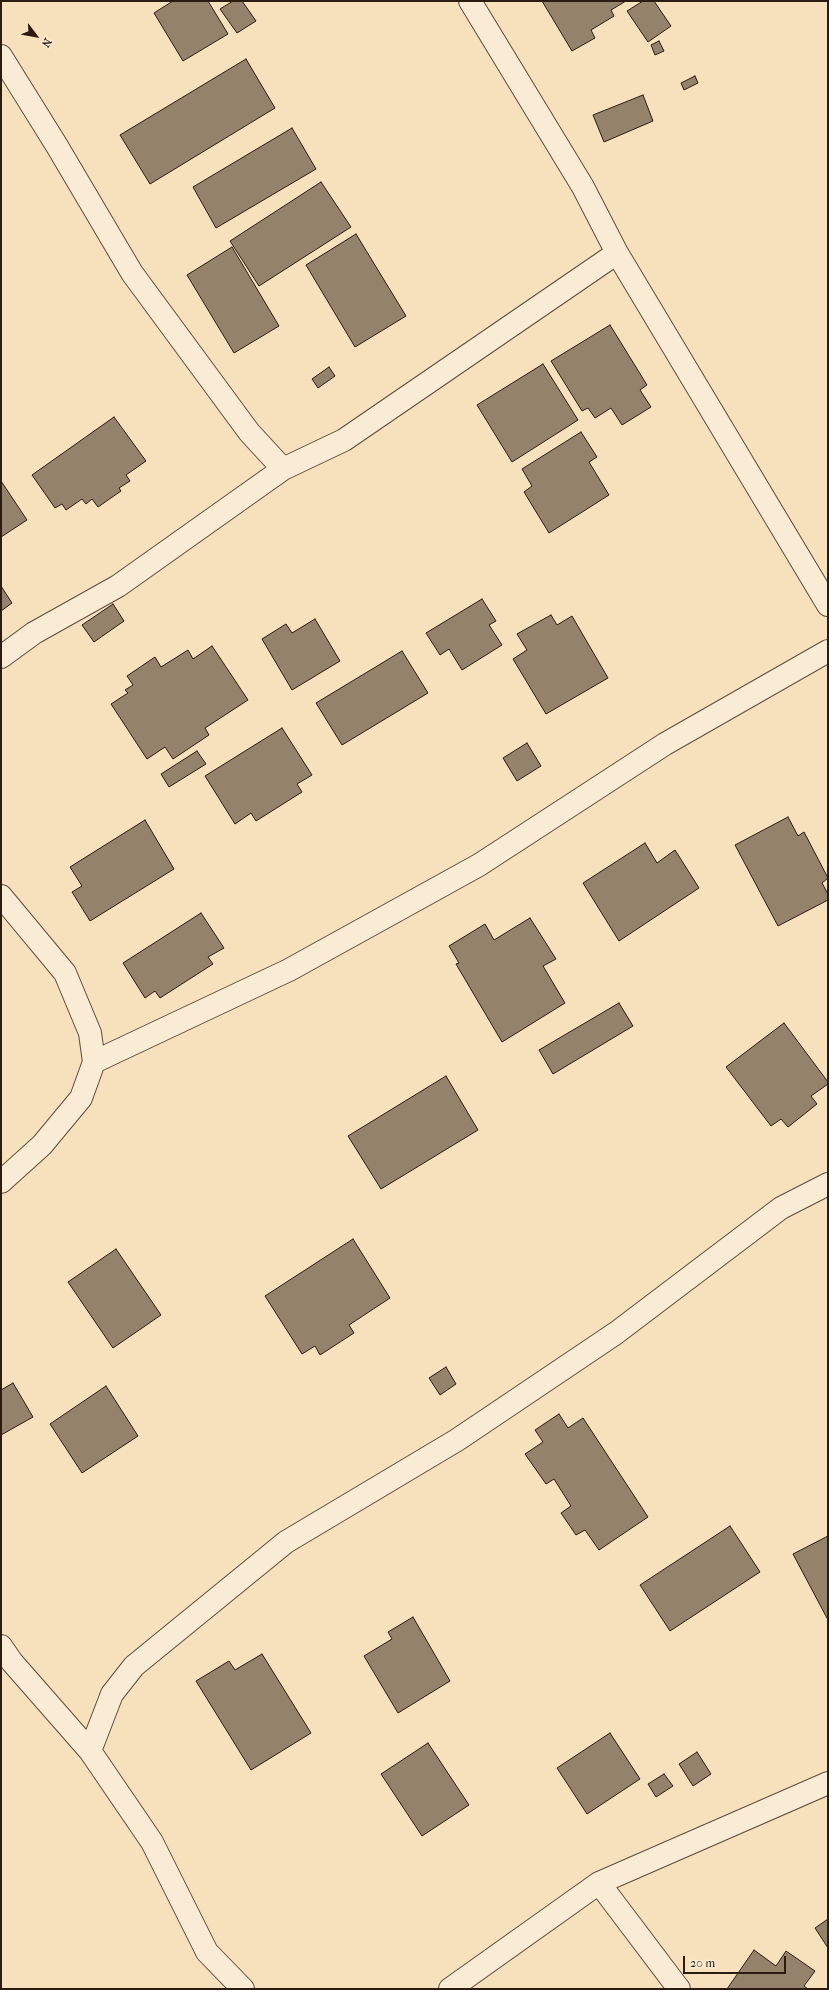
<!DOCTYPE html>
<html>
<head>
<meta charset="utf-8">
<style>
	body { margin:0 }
	#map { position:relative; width:829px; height:1990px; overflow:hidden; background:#f7e1bd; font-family:"IM FELL French Canon",serif }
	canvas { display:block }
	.frame { position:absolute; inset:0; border:2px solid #2b1b11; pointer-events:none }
	.north { position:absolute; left:16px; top:16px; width:40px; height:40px; -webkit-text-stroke:3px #faecd4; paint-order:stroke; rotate:122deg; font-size:11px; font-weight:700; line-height:16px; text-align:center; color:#2b1b11 }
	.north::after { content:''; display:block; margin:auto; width:14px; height:18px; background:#2b1b11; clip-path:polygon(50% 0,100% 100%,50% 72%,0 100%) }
	.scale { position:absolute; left:683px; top:1956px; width:103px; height:18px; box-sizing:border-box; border:2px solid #2b1b11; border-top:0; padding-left:5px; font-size:12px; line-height:14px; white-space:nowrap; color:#2b1b11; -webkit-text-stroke:3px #faecd4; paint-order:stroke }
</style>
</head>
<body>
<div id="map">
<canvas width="829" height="1990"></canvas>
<div class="frame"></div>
<div class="north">N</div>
<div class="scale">20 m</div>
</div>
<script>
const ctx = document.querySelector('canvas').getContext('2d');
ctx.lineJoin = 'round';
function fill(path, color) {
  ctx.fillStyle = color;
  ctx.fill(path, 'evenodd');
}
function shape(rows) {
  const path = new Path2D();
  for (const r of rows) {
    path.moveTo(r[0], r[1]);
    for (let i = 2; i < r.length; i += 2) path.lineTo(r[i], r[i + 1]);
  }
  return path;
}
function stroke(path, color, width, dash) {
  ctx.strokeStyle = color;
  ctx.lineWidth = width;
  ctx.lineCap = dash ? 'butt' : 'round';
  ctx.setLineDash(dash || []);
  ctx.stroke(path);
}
const building = shape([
	[173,1,208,1,228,34,183,61,154,13,173,1],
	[233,1,242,1,256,21,237,33,220,9,233,1],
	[542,1,626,1,611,10,614,16,591,30,595,38,572,51,542,1],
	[643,1,654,1,671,26,648,42,627,11,643,1],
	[659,41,664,51,655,55,651,45,659,41],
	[246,59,275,108,150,184,120,135,246,59],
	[695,76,698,83,684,90,681,83,695,76],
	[643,95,653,121,604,142,593,115,643,95],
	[292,128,316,169,216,228,193,187,292,128],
	[321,182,351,227,259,286,230,241,321,182],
	[356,234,406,316,355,347,306,265,356,234],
	[232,247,279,326,234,353,187,275,232,247],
	[610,325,647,385,640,390,651,407,622,425,611,408,595,418,588,408,582,411,551,361,610,325],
	[543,364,578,420,512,462,477,405,543,364],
	[329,367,335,376,318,388,312,379,329,367],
	[114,417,146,461,126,475,130,481,119,488,121,491,98,507,92,499,86,504,82,499,66,510,62,504,55,508,32,475,114,417],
	[581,432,597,457,589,462,609,495,549,533,524,492,532,486,522,469,581,432],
	[1,481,27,520,1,537,1,481],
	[1,586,12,603,1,611,1,586],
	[482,599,496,621,489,625,502,645,462,670,449,649,440,655,426,633,482,599],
	[113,604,124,621,94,642,82,625,113,604],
	[551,615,557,625,572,616,608,678,546,714,513,659,527,650,517,634,551,615],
	[315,619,340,661,292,690,262,639,286,624,292,633,315,619],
	[212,646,248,700,205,728,209,735,173,759,165,747,147,759,111,704,128,693,125,690,133,685,127,676,155,657,161,667,188,650,193,659,212,646],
	[402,651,428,693,342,745,316,703,402,651],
	[282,728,312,775,297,784,302,792,256,821,251,813,235,824,205,776,282,728],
	[527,743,541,766,517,781,503,758,527,743],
	[197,751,206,764,169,787,161,774,197,751],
	[788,817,798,836,804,832,828,878,822,883,828,894,828,900,778,926,735,845,788,817],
	[145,820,174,869,90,921,72,892,82,886,70,867,145,820],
	[645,843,657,863,675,850,699,888,619,941,583,883,645,843],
	[201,913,224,948,208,957,213,964,160,998,155,991,145,998,123,963,201,913],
	[530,918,556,959,543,966,565,1003,502,1042,456,964,459,963,449,946,485,924,494,940,530,918],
	[619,1003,633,1026,553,1074,539,1050,619,1003],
	[784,1023,828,1082,828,1084,811,1096,817,1104,788,1127,781,1119,771,1126,726,1067,784,1023],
	[446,1076,478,1130,381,1189,348,1136,446,1076],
	[353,1239,390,1298,349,1325,354,1333,320,1355,315,1346,302,1354,265,1296,353,1239],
	[116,1249,161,1315,113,1348,68,1282,116,1249],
	[446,1367,456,1384,440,1395,429,1378,446,1367],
	[13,1383,33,1417,1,1435,1,1390,13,1383],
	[106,1386,138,1436,82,1473,50,1424,106,1386],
	[559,1414,568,1428,583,1418,648,1517,599,1550,585,1530,576,1535,561,1513,571,1506,554,1479,546,1484,525,1454,543,1442,535,1430,559,1414],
	[730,1526,760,1572,670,1631,640,1585,730,1526],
	[828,1536,828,1620,793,1554,828,1536],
	[413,1617,450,1681,398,1713,364,1656,392,1639,388,1632,413,1617],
	[262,1654,311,1733,251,1770,196,1681,229,1661,235,1670,262,1654],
	[610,1733,640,1779,587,1814,557,1768,610,1733],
	[428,1743,469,1805,422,1836,381,1774,428,1743],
	[697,1752,711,1774,693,1786,679,1764,697,1752],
	[664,1774,673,1786,656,1797,648,1784,664,1774],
	[828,1919,828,1948,815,1928,828,1919],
	[754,1950,776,1966,786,1951,815,1971,804,1986,808,1989,727,1989,754,1950]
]);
fill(building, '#95826a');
stroke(building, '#2b1b11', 1);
const minor = shape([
	[1,56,57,146,132,273,249,432,283,469,344,440,617,253,583,187,470,1],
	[617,253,828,605],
	[1,657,34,633,118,586,283,469],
	[1,896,65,973,90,1033,94,1062,81,1098,42,1145,1,1182],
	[94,1062,289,970,479,865,665,744,828,651],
	[1,1646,12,1662,90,1751,152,1842,207,1952,243,1989],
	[90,1751,112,1694,134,1666,286,1542,457,1440,616,1333,781,1208,828,1184],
	[599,1883,679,1989],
	[450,1989,599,1883,828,1783]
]);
stroke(minor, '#5e4c3c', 24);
stroke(minor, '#faecd4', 22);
</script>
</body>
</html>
